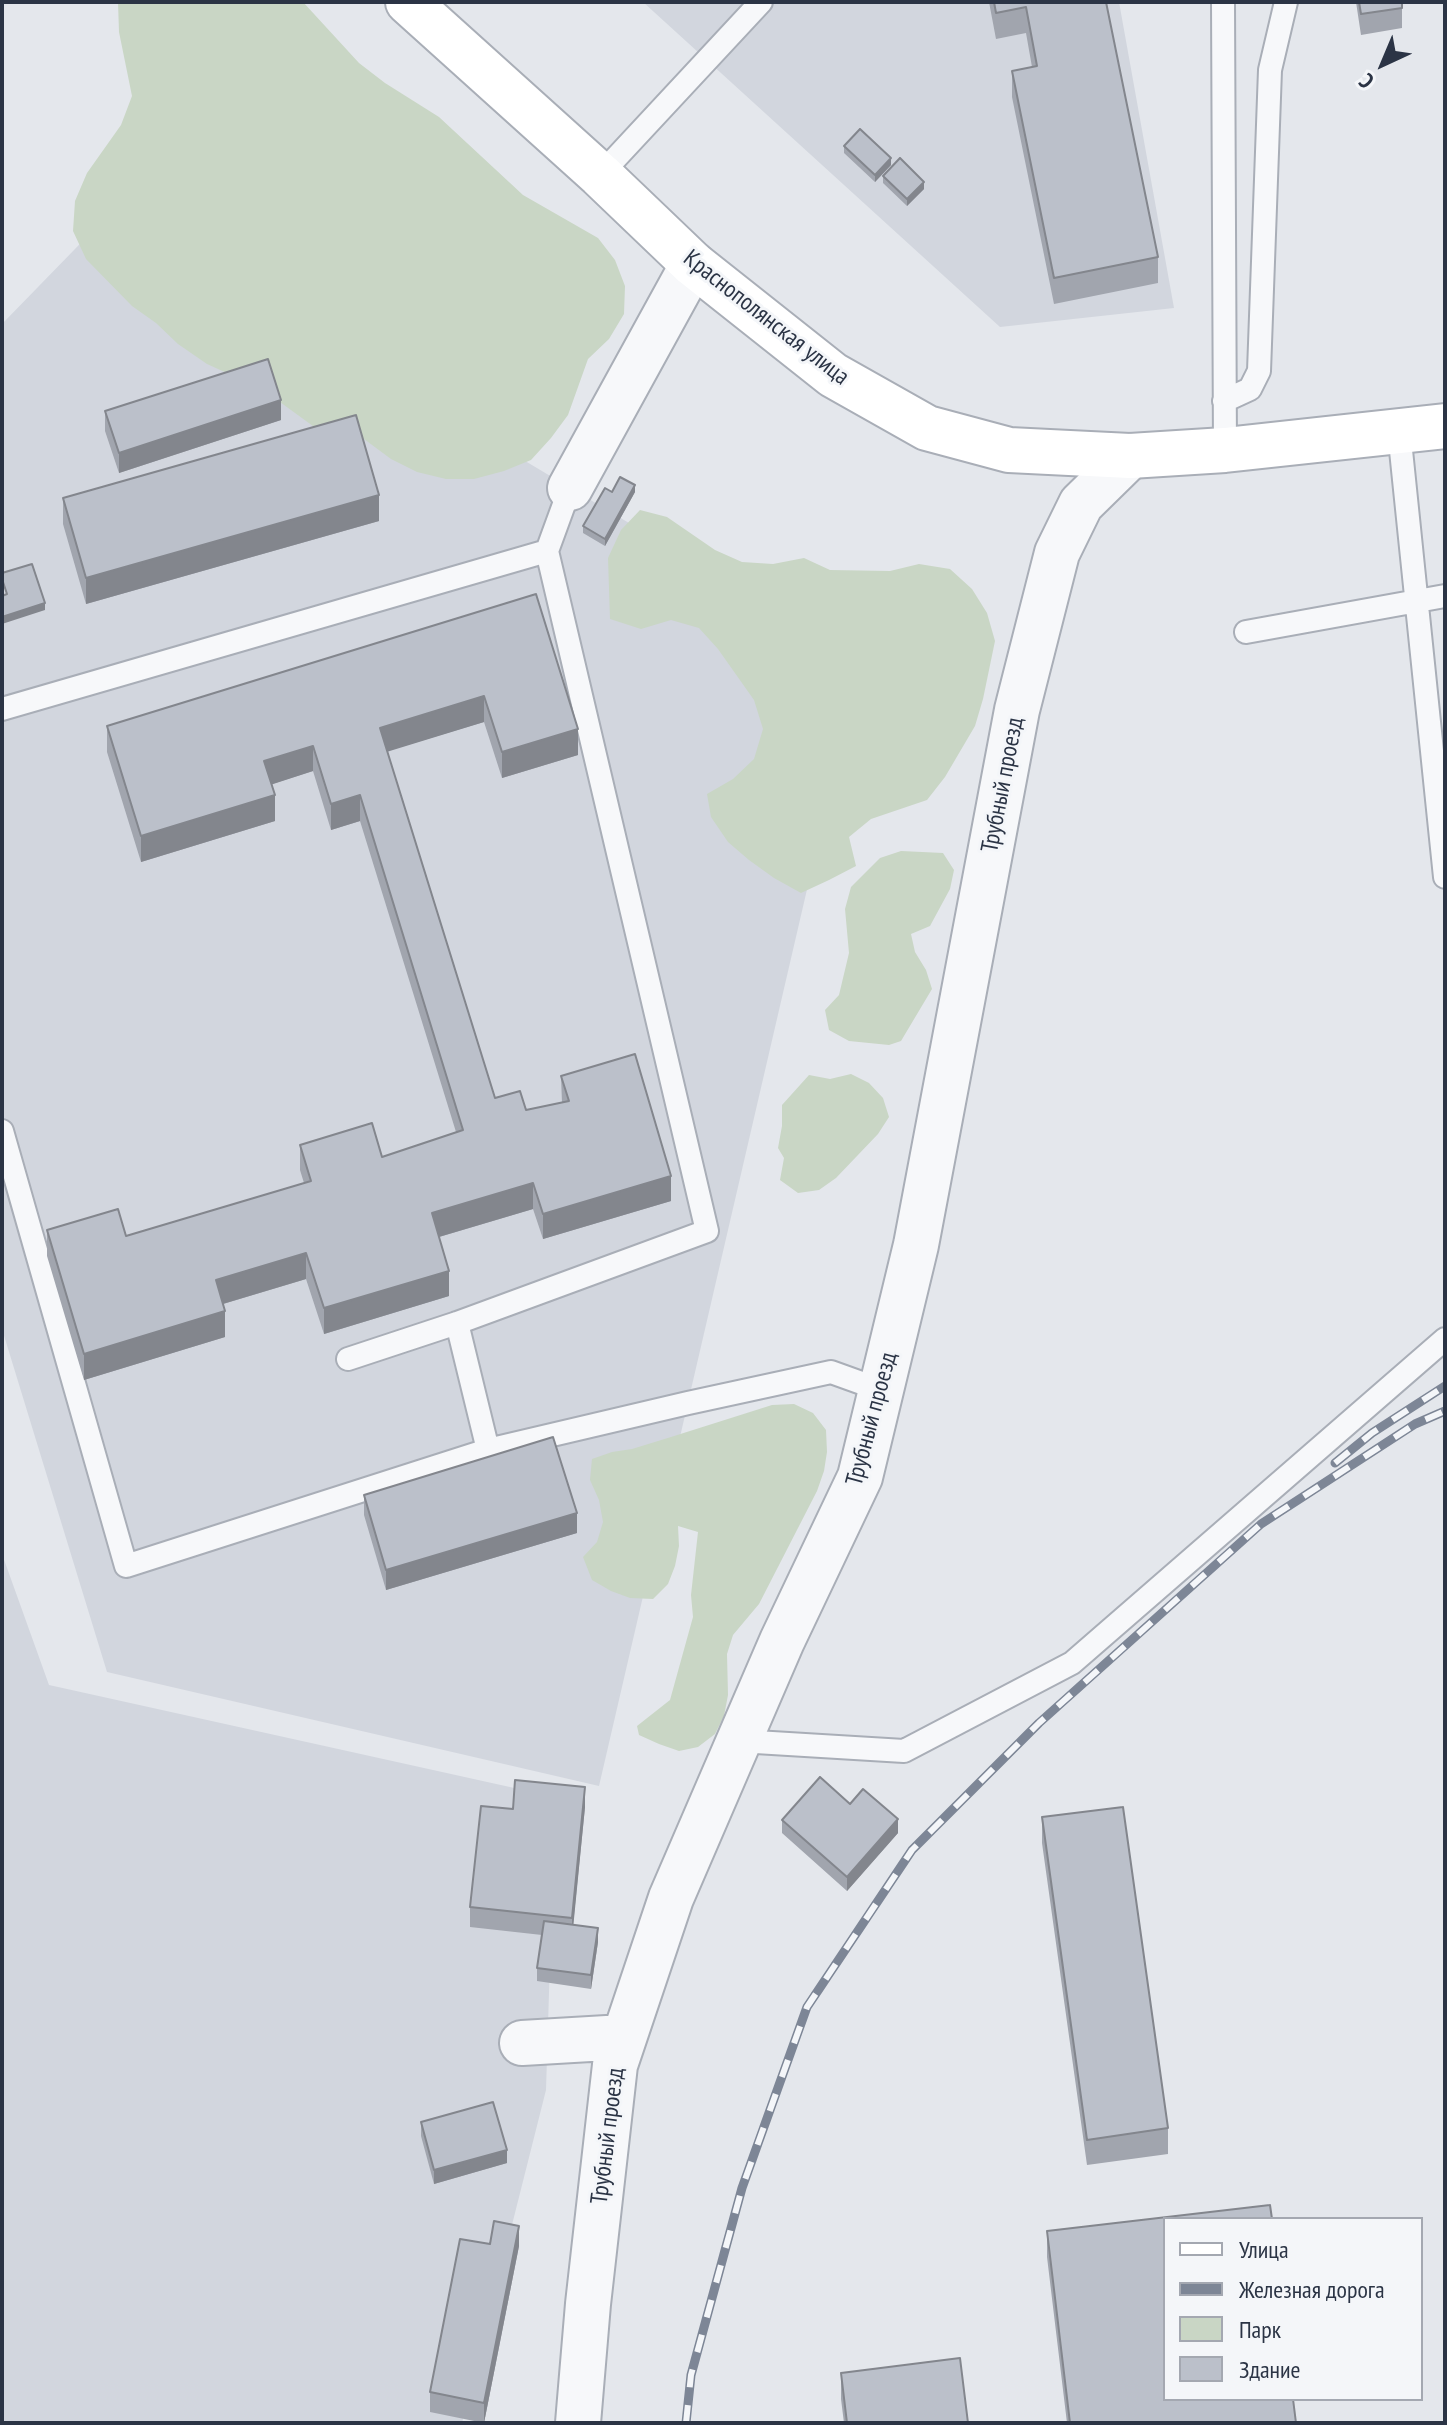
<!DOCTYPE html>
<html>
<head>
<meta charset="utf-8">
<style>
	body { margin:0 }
	#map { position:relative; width:1447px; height:2425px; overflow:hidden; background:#e4e7ec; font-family:"PT Sans Narrow",sans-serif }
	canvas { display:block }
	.frame { position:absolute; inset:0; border:4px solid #2b3445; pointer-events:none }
	.legend { position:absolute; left:1163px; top:2217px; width:260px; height:184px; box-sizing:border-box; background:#f4f6f9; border:2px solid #a4a8b1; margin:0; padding:10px 14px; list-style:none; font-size:24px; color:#2b3445 }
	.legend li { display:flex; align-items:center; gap:16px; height:40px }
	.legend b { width:40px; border:2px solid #a4a8b1 }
	.north { position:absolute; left:1343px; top:24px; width:80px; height:80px; -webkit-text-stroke:6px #f4f6f9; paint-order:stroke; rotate:224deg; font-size:22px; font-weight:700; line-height:32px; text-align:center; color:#2b3445 }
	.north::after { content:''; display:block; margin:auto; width:28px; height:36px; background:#2b3445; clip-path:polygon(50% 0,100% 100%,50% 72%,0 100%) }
</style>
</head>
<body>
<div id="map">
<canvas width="1447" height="2425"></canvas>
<div class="frame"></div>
<ul class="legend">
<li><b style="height:10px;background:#fff"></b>Улица</li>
<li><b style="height:10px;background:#7d8696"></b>Железная дорога</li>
<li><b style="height:22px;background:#c9d6c5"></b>Парк</li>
<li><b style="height:22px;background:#bbc0ca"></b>Здание</li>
</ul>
<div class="north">С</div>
</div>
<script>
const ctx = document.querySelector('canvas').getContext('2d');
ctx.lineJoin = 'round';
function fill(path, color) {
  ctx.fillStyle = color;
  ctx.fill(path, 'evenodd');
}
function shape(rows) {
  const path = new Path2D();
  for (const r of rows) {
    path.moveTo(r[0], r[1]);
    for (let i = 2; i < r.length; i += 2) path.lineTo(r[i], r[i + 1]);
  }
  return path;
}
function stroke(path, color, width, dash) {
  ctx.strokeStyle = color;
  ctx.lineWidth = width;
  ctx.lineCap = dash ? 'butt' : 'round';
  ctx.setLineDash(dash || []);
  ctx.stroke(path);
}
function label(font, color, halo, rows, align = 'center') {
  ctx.font = font + ' "PT Sans Narrow",sans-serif';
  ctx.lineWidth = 6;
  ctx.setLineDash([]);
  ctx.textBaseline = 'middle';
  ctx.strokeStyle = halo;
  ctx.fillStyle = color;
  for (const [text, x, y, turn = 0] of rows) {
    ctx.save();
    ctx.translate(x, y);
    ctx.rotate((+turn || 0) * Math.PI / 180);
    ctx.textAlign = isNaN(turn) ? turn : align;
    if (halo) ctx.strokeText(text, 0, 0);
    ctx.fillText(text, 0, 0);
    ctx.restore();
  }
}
fill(shape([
	[643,2,1119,2,1174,308,1000,327],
	[110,213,860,661,599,1786,107,1672,2,1329,2,324],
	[2,1554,49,1685,555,1797,546,2090,462,2423,2,2423]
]), '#d2d6de');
fill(shape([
	[118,2,303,2,359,63,385,83,439,117,523,195,598,238,615,260,625,286,624,314,609,339,588,359,568,415,551,438,531,460,504,471,474,479,446,479,417,472,391,459,364,439,335,442,262,389,207,364,178,344,156,323,132,306,86,259,73,231,75,201,87,173,121,125,132,96,119,32],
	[640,510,667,517,715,550,742,562,773,564,804,558,830,570,890,571,919,564,950,569,972,589,987,613,995,641,983,699,975,726,945,777,927,800,871,819,849,837,856,866,829,880,801,893,774,878,749,860,728,842,711,817,707,794,733,779,754,759,763,729,754,700,718,649,699,628,671,620,641,629,610,619,608,558,621,530],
	[901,851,943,853,954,870,950,889,930,926,911,934,915,952,926,970,932,989,901,1041,889,1045,849,1041,829,1030,825,1010,839,995,849,953,845,909,851,887,880,858],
	[851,1074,869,1083,883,1098,889,1117,878,1134,836,1178,819,1190,798,1193,780,1180,784,1158,778,1148,782,1126,782,1105,809,1075,830,1079],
	[794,1404,813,1413,826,1430,827,1452,824,1471,817,1491,759,1604,733,1635,727,1654,728,1695,724,1716,715,1734,698,1747,679,1751,659,1744,639,1735,637,1726,670,1700,693,1617,691,1595,698,1532,678,1526,679,1546,675,1566,668,1584,653,1599,630,1598,611,1591,592,1580,583,1557,597,1542,603,1522,599,1500,590,1480,592,1459,612,1452,632,1449,671,1437,772,1405]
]), '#c9d6c5');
const service = shape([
	[1223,2,1225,450],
	[600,175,761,2],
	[1224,401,1250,389,1259,371,1270,70,1286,2],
	[1399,431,1445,877],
	[1246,632,1445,596],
	[2,709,547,551,570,488],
	[2,1131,126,1566,488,1450,457,1323],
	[348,1359,457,1323,707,1231,547,551],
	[488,1450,688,1403,831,1372,881,1390],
	[739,1741,904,1751,1072,1663,1445,1339]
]);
const minor = shape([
	[570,488,693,264],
	[522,2043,624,2037],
	[578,2423,588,2304,615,2065,671,1898,782,1641,860,1477,916,1245,1017,710,1057,553,1081,504,1130,456]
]);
const secondary = shape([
	[408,2,600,175,693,264,833,375,927,428,1009,450,1130,456,1225,450,1445,426]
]);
stroke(service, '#a9aeb7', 26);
stroke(minor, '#a9aeb7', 48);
stroke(secondary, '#a9aeb7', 48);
stroke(service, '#f7f8fa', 22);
stroke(minor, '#f7f8fa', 44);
stroke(secondary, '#fff', 44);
const rail = shape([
	[1335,1463,1372,1433,1445,1386],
	[686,2423,691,2375,742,2188,807,2007,912,1850,1039,1723,1261,1524,1415,1424,1445,1411]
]);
stroke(rail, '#7d8696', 9);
stroke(rail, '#f4f6f9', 6, [18]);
fill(shape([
	[989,2,1106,2,1158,257,1158,283,1054,304,1012,97,1012,71,1032,67,1026,33,996,39],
	[1356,2,1402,2,1402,28,1361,35],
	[844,146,891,165,875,182,844,153],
	[883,176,924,189,907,206,883,183],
	[105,411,281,420,119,473,105,431],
	[612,492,635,492,605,546,583,533,583,526],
	[63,498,379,521,86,604,63,524],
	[536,594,578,755,502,778,484,722,387,751,495,1098,526,1110,562,1103,561,1076,671,1201,543,1239,533,1209,439,1237,449,1296,324,1334,306,1279,223,1304,225,1337,84,1380,47,1256,47,1230,126,1236,304,1183,300,1170,300,1145,382,1157,456,1132,360,821,331,830,313,771,272,784,275,821,141,862,107,752,107,726],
	[364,1495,577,1533,386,1590,364,1515],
	[850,1804,898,1833,847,1891,782,1833,782,1820],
	[585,1807,573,1925,598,1942,591,1989,537,1981,537,1968,542,1935,470,1927,470,1907,513,1809],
	[1042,1817,1168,2128,1168,2154,1087,2165,1042,1843],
	[421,2122,507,2163,434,2184,421,2136],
	[1047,2231,1296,2423,1067,2423,1047,2257],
	[490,2244,519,2246,484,2423,430,2412,430,2392],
	[841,2373,968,2423,844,2423,841,2399]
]), '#a1a5ae');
fill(shape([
	[891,158,891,165,875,182,875,175],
	[924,182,924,189,907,206,907,199],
	[281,400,281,420,119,473,119,453],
	[635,485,635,492,605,546,605,539],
	[379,495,379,521,86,604,86,578],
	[45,603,45,610,2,624,2,617],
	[484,696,484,722,380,754,380,728],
	[578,729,578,755,502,778,502,752],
	[313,746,313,771,264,787,264,761],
	[275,795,275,821,141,862,141,836],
	[360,795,360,821,331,830,331,804],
	[671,1176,671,1201,543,1239,543,1214],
	[533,1183,533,1209,432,1239,432,1213],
	[306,1253,306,1279,216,1306,216,1280],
	[449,1271,449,1296,324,1334,324,1308],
	[225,1311,225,1337,84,1380,84,1354],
	[577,1513,577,1533,386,1590,386,1570],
	[585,1787,585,1807,572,1939,572,1918],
	[898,1819,898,1833,847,1891,847,1877],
	[598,1928,598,1942,591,1989,591,1975],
	[507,2150,507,2163,434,2184,434,2170],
	[519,2226,519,2246,484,2423,484,2403]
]), '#83868d');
const building = shape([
	[994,2,1106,2,1158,257,1054,278,1012,71,1037,66,1026,7,996,13,994,2],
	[1359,2,1402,2,1402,8,1361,14,1359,2],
	[860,129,891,158,875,175,844,146,860,129],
	[900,158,924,182,907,199,883,176,900,158],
	[268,359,281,400,119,453,105,411,268,359],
	[356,415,379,495,86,578,63,498,356,415],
	[620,477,635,485,605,539,583,526,605,488,612,492,620,477],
	[32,564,45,603,2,617,2,596,7,594,2,579,2,573,32,564],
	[536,594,578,729,502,752,484,696,380,728,495,1098,520,1091,526,1110,569,1101,561,1076,635,1054,671,1176,543,1214,533,1183,432,1213,449,1271,324,1308,306,1253,216,1280,225,1311,84,1354,47,1230,118,1209,126,1236,311,1181,300,1145,372,1123,382,1157,463,1130,360,795,331,804,313,746,264,761,275,795,141,836,107,726,536,594],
	[553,1437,577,1513,386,1570,364,1495,553,1437],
	[820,1777,850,1804,863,1789,898,1819,847,1877,782,1820,820,1777],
	[515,1780,585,1787,572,1918,470,1907,481,1806,513,1809,515,1780],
	[1123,1807,1168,2128,1087,2140,1042,1817,1123,1807],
	[544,1921,598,1928,591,1975,537,1968,544,1921],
	[493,2102,507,2150,434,2170,421,2122,493,2102],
	[1270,2205,1272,2219,1165,2219,1165,2399,1293,2399,1296,2423,1070,2423,1047,2231,1270,2205],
	[494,2221,519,2226,484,2403,430,2392,460,2239,490,2244,494,2221],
	[960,2358,968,2423,847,2423,841,2373,960,2358]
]);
fill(building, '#bbc0ca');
stroke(building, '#83868d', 2);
label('24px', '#2b3445', '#f4f6f9', [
	["Краснополянская улица",766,318,38],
	["Трубный проезд",1003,785,-79],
	["Трубный проезд",872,1419,-75],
	["Трубный проезд",608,2136,-83]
]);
</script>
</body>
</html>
